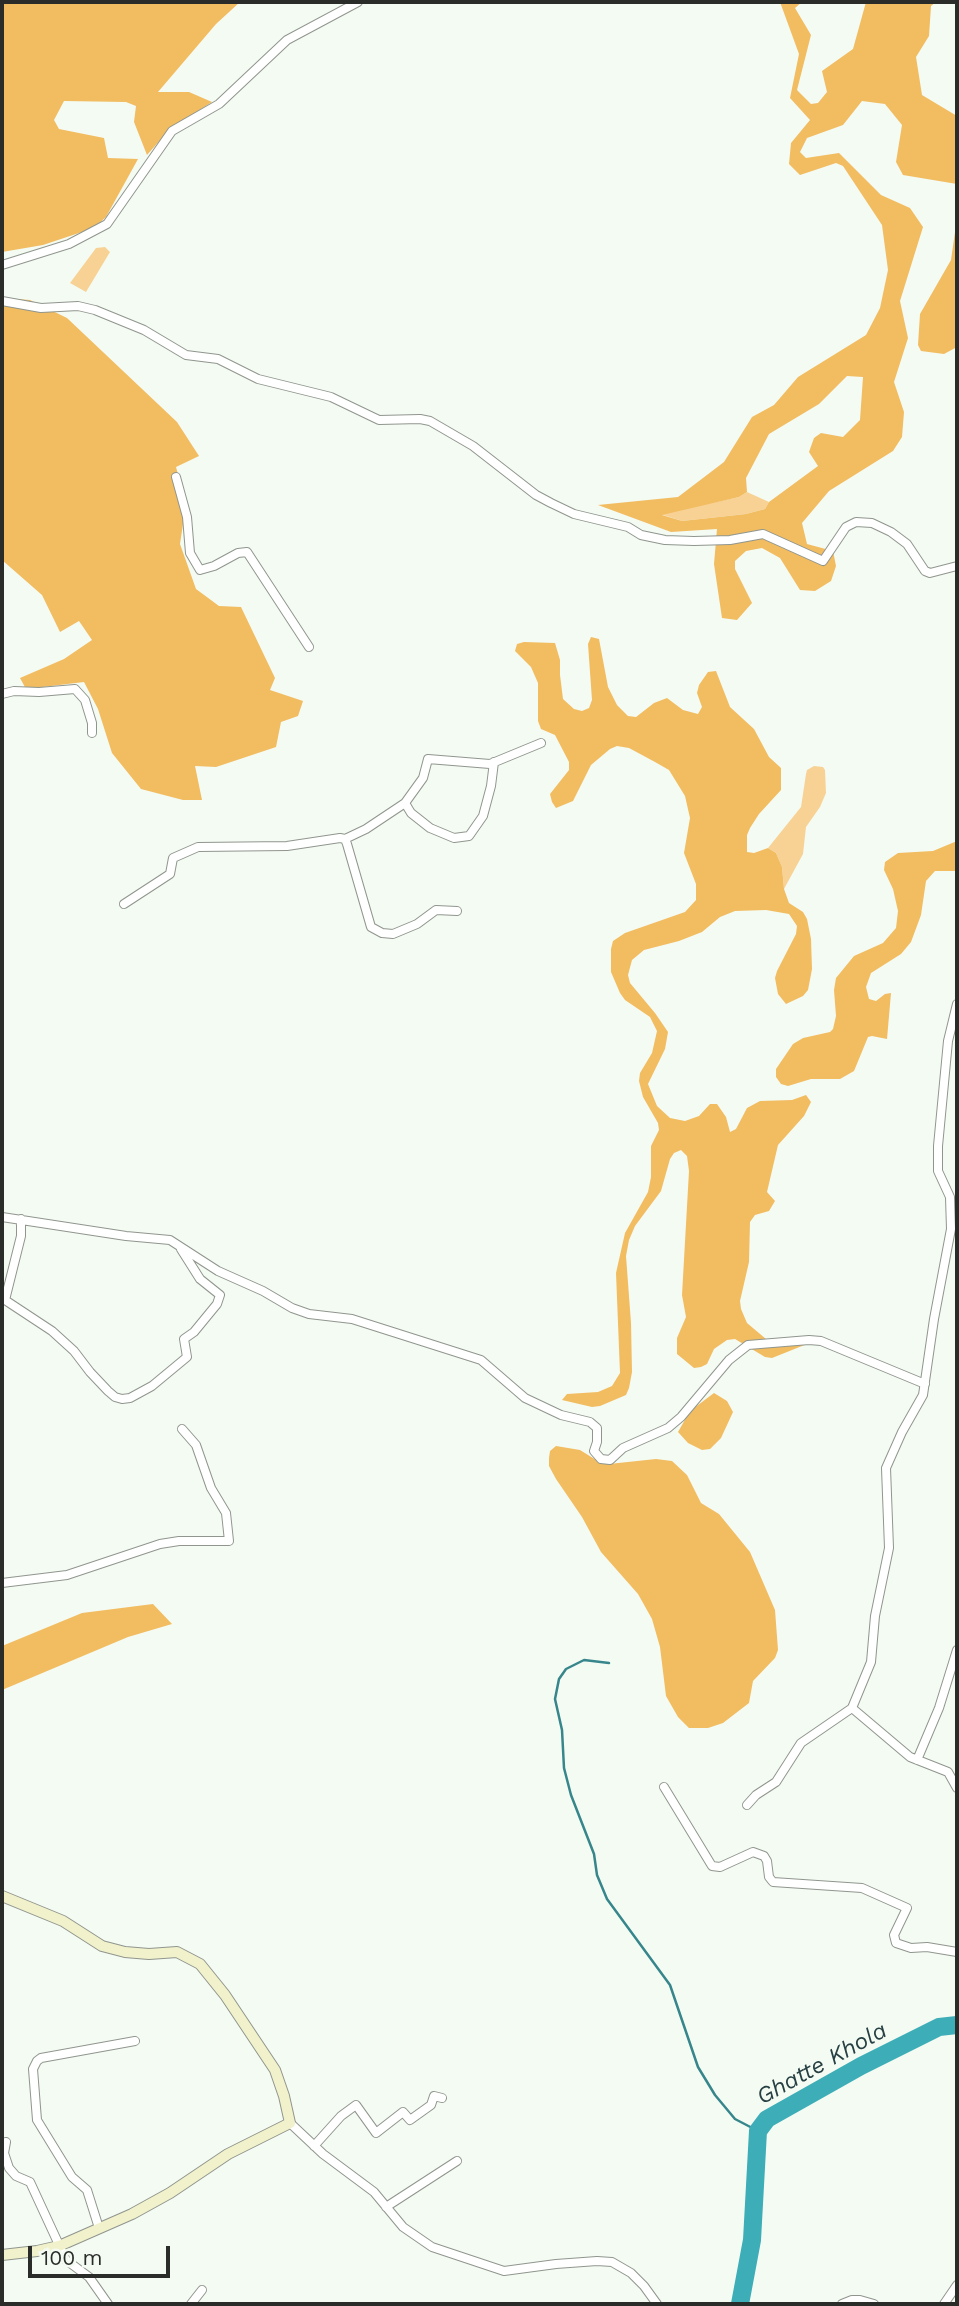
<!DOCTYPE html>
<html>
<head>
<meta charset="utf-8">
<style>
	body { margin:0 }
	#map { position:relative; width:959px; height:2306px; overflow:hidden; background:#f4fbf3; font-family:"Work Sans",sans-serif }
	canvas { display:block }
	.frame { position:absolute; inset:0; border:4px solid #2a2c29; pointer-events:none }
	.scale { position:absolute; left:28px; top:2246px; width:142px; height:32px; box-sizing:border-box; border:4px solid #2a2c29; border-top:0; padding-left:9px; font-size:21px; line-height:24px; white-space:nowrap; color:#2a2c29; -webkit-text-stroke:5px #f4fbf3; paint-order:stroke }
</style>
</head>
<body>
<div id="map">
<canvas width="959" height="2306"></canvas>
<div class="frame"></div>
<div class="scale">100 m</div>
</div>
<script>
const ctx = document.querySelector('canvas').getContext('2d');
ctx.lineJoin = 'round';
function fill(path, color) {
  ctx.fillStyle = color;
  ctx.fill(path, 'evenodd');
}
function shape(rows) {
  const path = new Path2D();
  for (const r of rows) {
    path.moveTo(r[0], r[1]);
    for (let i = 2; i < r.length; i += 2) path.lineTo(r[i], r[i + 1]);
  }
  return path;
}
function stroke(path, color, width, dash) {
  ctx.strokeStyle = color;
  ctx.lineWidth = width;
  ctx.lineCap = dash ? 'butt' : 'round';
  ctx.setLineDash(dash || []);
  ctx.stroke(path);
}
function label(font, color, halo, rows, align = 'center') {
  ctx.font = font + ' "Work Sans",sans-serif';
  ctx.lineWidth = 6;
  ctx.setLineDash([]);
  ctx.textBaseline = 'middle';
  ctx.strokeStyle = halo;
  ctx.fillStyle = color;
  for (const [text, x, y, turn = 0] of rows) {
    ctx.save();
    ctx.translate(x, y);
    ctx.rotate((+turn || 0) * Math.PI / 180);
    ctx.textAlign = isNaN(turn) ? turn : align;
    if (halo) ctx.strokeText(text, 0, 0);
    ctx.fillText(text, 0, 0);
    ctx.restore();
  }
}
fill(shape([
	[105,247,110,252,86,292,70,283,96,248],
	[747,492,769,502,765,509,746,514,682,521,660,514,739,497],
	[814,766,823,767,825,770,826,793,820,807,806,827,803,854,784,889,782,867,776,853,768,848,801,807,806,774,807,770]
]), '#f8d295');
fill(shape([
	[2,2,240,2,216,24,158,92,189,92,212,102,170,129,147,155,134,122,136,106,126,102,64,101,54,120,59,129,104,138,108,158,138,159,106,217,94,228,43,245,2,252],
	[780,2,802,2,795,8,811,35,797,90,811,104,818,103,827,92,822,71,853,49,866,2,936,2,931,6,929,36,916,57,922,95,957,116,957,184,903,175,896,162,902,125,885,104,862,101,843,125,807,138,800,152,806,158,839,153,881,195,910,208,923,227,900,301,908,338,894,382,904,412,902,437,893,451,829,491,802,523,807,544,833,551,836,566,831,581,815,591,800,590,780,558,762,548,746,551,735,561,735,569,752,603,737,620,722,618,714,564,717,529,671,532,598,505,678,497,724,462,752,417,774,405,798,377,866,335,880,308,888,270,882,225,843,166,836,163,800,175,789,164,791,143,810,120,790,98,799,54],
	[847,376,863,377,860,420,843,437,821,433,814,438,809,452,818,466,769,502,765,509,746,514,682,521,662,515,739,497,747,492,746,478,769,434,819,404],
	[957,218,957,347,944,354,921,351,918,345,920,314,951,260],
	[2,298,30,300,67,318,177,422,199,456,176,467,186,504,180,544,196,589,219,606,241,607,275,678,270,690,303,701,298,716,281,722,276,747,216,767,195,766,202,800,183,800,141,789,112,753,98,709,84,682,26,689,20,678,64,659,92,640,79,621,60,632,42,595,2,560],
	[591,637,599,639,608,687,617,705,628,716,636,717,654,703,667,698,683,710,698,714,702,707,697,693,699,685,708,672,716,671,730,707,754,729,769,757,781,768,781,790,759,814,750,828,747,835,747,852,754,853,768,848,776,853,782,867,784,889,789,903,803,912,807,919,811,939,812,969,808,990,803,996,786,1004,778,994,775,978,777,971,796,934,797,926,789,914,766,910,735,911,720,917,702,932,679,941,644,950,632,960,628,975,630,983,655,1013,668,1032,665,1049,648,1084,657,1106,670,1118,685,1121,699,1116,710,1104,717,1104,726,1117,730,1132,736,1129,747,1108,760,1101,792,1100,806,1095,811,1102,804,1116,778,1145,767,1192,775,1201,769,1211,755,1215,750,1222,749,1262,740,1301,741,1309,747,1323,766,1339,782,1339,802,1336,807,1344,772,1358,765,1357,735,1339,727,1340,714,1349,707,1364,701,1367,694,1368,677,1354,677,1338,686,1317,682,1295,689,1171,687,1156,681,1150,674,1153,670,1159,661,1191,635,1226,629,1240,626,1256,631,1323,632,1372,629,1388,626,1395,600,1406,592,1407,562,1400,567,1394,598,1392,612,1386,620,1373,616,1273,625,1233,648,1192,651,1177,651,1146,659,1130,658,1123,643,1097,639,1081,640,1073,652,1053,657,1031,650,1017,625,1000,620,993,611,972,611,949,613,941,625,933,685,912,696,900,696,884,684,853,690,818,685,796,669,770,655,762,629,748,617,746,610,749,591,765,573,801,556,808,552,802,550,794,569,770,569,762,555,735,541,729,538,721,538,683,531,667,515,651,517,644,524,642,555,643,560,660,560,675,563,699,574,709,582,711,589,708,592,700,588,644],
	[957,841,957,871,935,871,926,881,921,915,911,942,901,954,871,973,866,987,869,999,876,1001,885,994,891,993,887,1039,872,1036,868,1037,854,1071,840,1079,811,1079,788,1086,781,1084,776,1077,776,1069,793,1044,803,1038,830,1032,833,1029,836,1016,834,990,836,978,854,956,883,943,896,928,898,911,893,889,884,870,885,862,898,853,933,851],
	[714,1393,727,1401,733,1412,721,1438,710,1449,702,1450,688,1443,678,1432,690,1411],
	[556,1446,580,1450,601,1463,609,1464,656,1459,672,1461,687,1475,701,1503,719,1514,750,1552,775,1610,778,1650,775,1658,753,1681,749,1703,723,1723,708,1728,689,1728,678,1717,666,1696,660,1647,652,1619,638,1594,601,1552,582,1517,556,1479,549,1466,549,1458,550,1451],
	[153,1604,172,1624,128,1637,2,1690,2,1646,82,1613]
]), '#f2bc61');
stroke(shape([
	[609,1663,584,1660,566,1669,559,1679,555,1699,562,1730,564,1768,571,1795,594,1854,597,1875,607,1899,670,1985,698,2067,715,2095,735,2119,758,2131]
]), '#37868c', 2.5);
stroke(shape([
	[740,2304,752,2240,758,2131,767,2119,861,2066,939,2027,957,2025]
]), '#3dadb7', 18);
const street = shape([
	[2,265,69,244,107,224,172,131,219,104,287,40,358,2],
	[2,301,41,308,78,306,95,310,144,330,186,355,218,359,258,379,331,397,379,420,420,419,430,421,473,446,536,495,551,503,574,514,628,527,641,535,665,540,694,541,730,540,763,534,823,561,846,527,856,522,872,523,891,532,907,544,925,571,930,573,957,566],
	[176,477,187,517,190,553,200,570,214,566,238,553,247,552,309,647],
	[2,694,14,691,39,692,75,689,85,700,92,723,92,733],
	[405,803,411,813,430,828,454,838,469,836,483,816,491,786,494,762],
	[345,839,366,829,405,803,423,778,428,759,490,764,541,743],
	[124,904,170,874,173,858,198,847,287,846,340,838,345,839,347,844,371,927,382,933,393,934,417,924,436,910,457,911],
	[957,1004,948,1041,938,1146,938,1171,950,1197,951,1229,934,1319,923,1395,902,1432,886,1468,889,1548,875,1616,871,1662,852,1708,910,1757,948,1772,957,1788],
	[2,1217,126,1236,170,1240,218,1271,263,1291,292,1308,309,1314,352,1319,481,1360,525,1398,561,1415,590,1422,597,1428,597,1442,594,1451,601,1459,610,1460,623,1448,668,1428,681,1417,729,1360,748,1345,809,1340,821,1341,925,1384],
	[21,1219,21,1236,5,1300,52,1331,74,1351,90,1372,108,1391,115,1397,122,1399,130,1398,152,1386,187,1357,184,1339,194,1332,217,1304,220,1295,200,1279,181,1249],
	[2,1583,67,1575,160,1544,179,1541,229,1541,226,1513,211,1488,196,1445,182,1429],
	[917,1760,939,1708,957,1650],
	[664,1787,712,1866,720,1867,753,1852,764,1856,767,1861,769,1877,773,1882,862,1888,907,1908,894,1935,896,1943,911,1948,927,1947,957,1952],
	[747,1805,756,1795,776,1782,801,1743,852,1708],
	[290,2123,323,2154,374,2192,403,2227,432,2247,504,2271,556,2264,597,2261,612,2262,631,2273,644,2286,657,2304],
	[6,2142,4,2153,9,2168,16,2176,30,2182,66,2260,89,2277,108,2304],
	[314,2146,341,2116,356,2105,376,2133,403,2112,410,2120,431,2105,434,2096,442,2098],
	[386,2207,457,2161],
	[99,2228,87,2190,72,2177,37,2120,33,2069,37,2061,41,2058,135,2041],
	[191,2304,202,2290],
	[842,2304,852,2300,860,2300,874,2304],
	[944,2304,957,2285]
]);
const secondary = shape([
	[2,1896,63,1921,102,1946,125,1952,149,1954,177,1952,200,1964,225,1995,275,2070,284,2096,290,2123,228,2154,170,2193,132,2214,59,2246,37,2251,2,2255]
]);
stroke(street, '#90968e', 10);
stroke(secondary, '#90968e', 12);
stroke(street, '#fff', 8);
stroke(secondary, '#f1f2cc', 10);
label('italic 23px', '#274043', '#f4fbf3', [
	["Ghatte Khola",822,2064,-29]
]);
</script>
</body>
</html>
